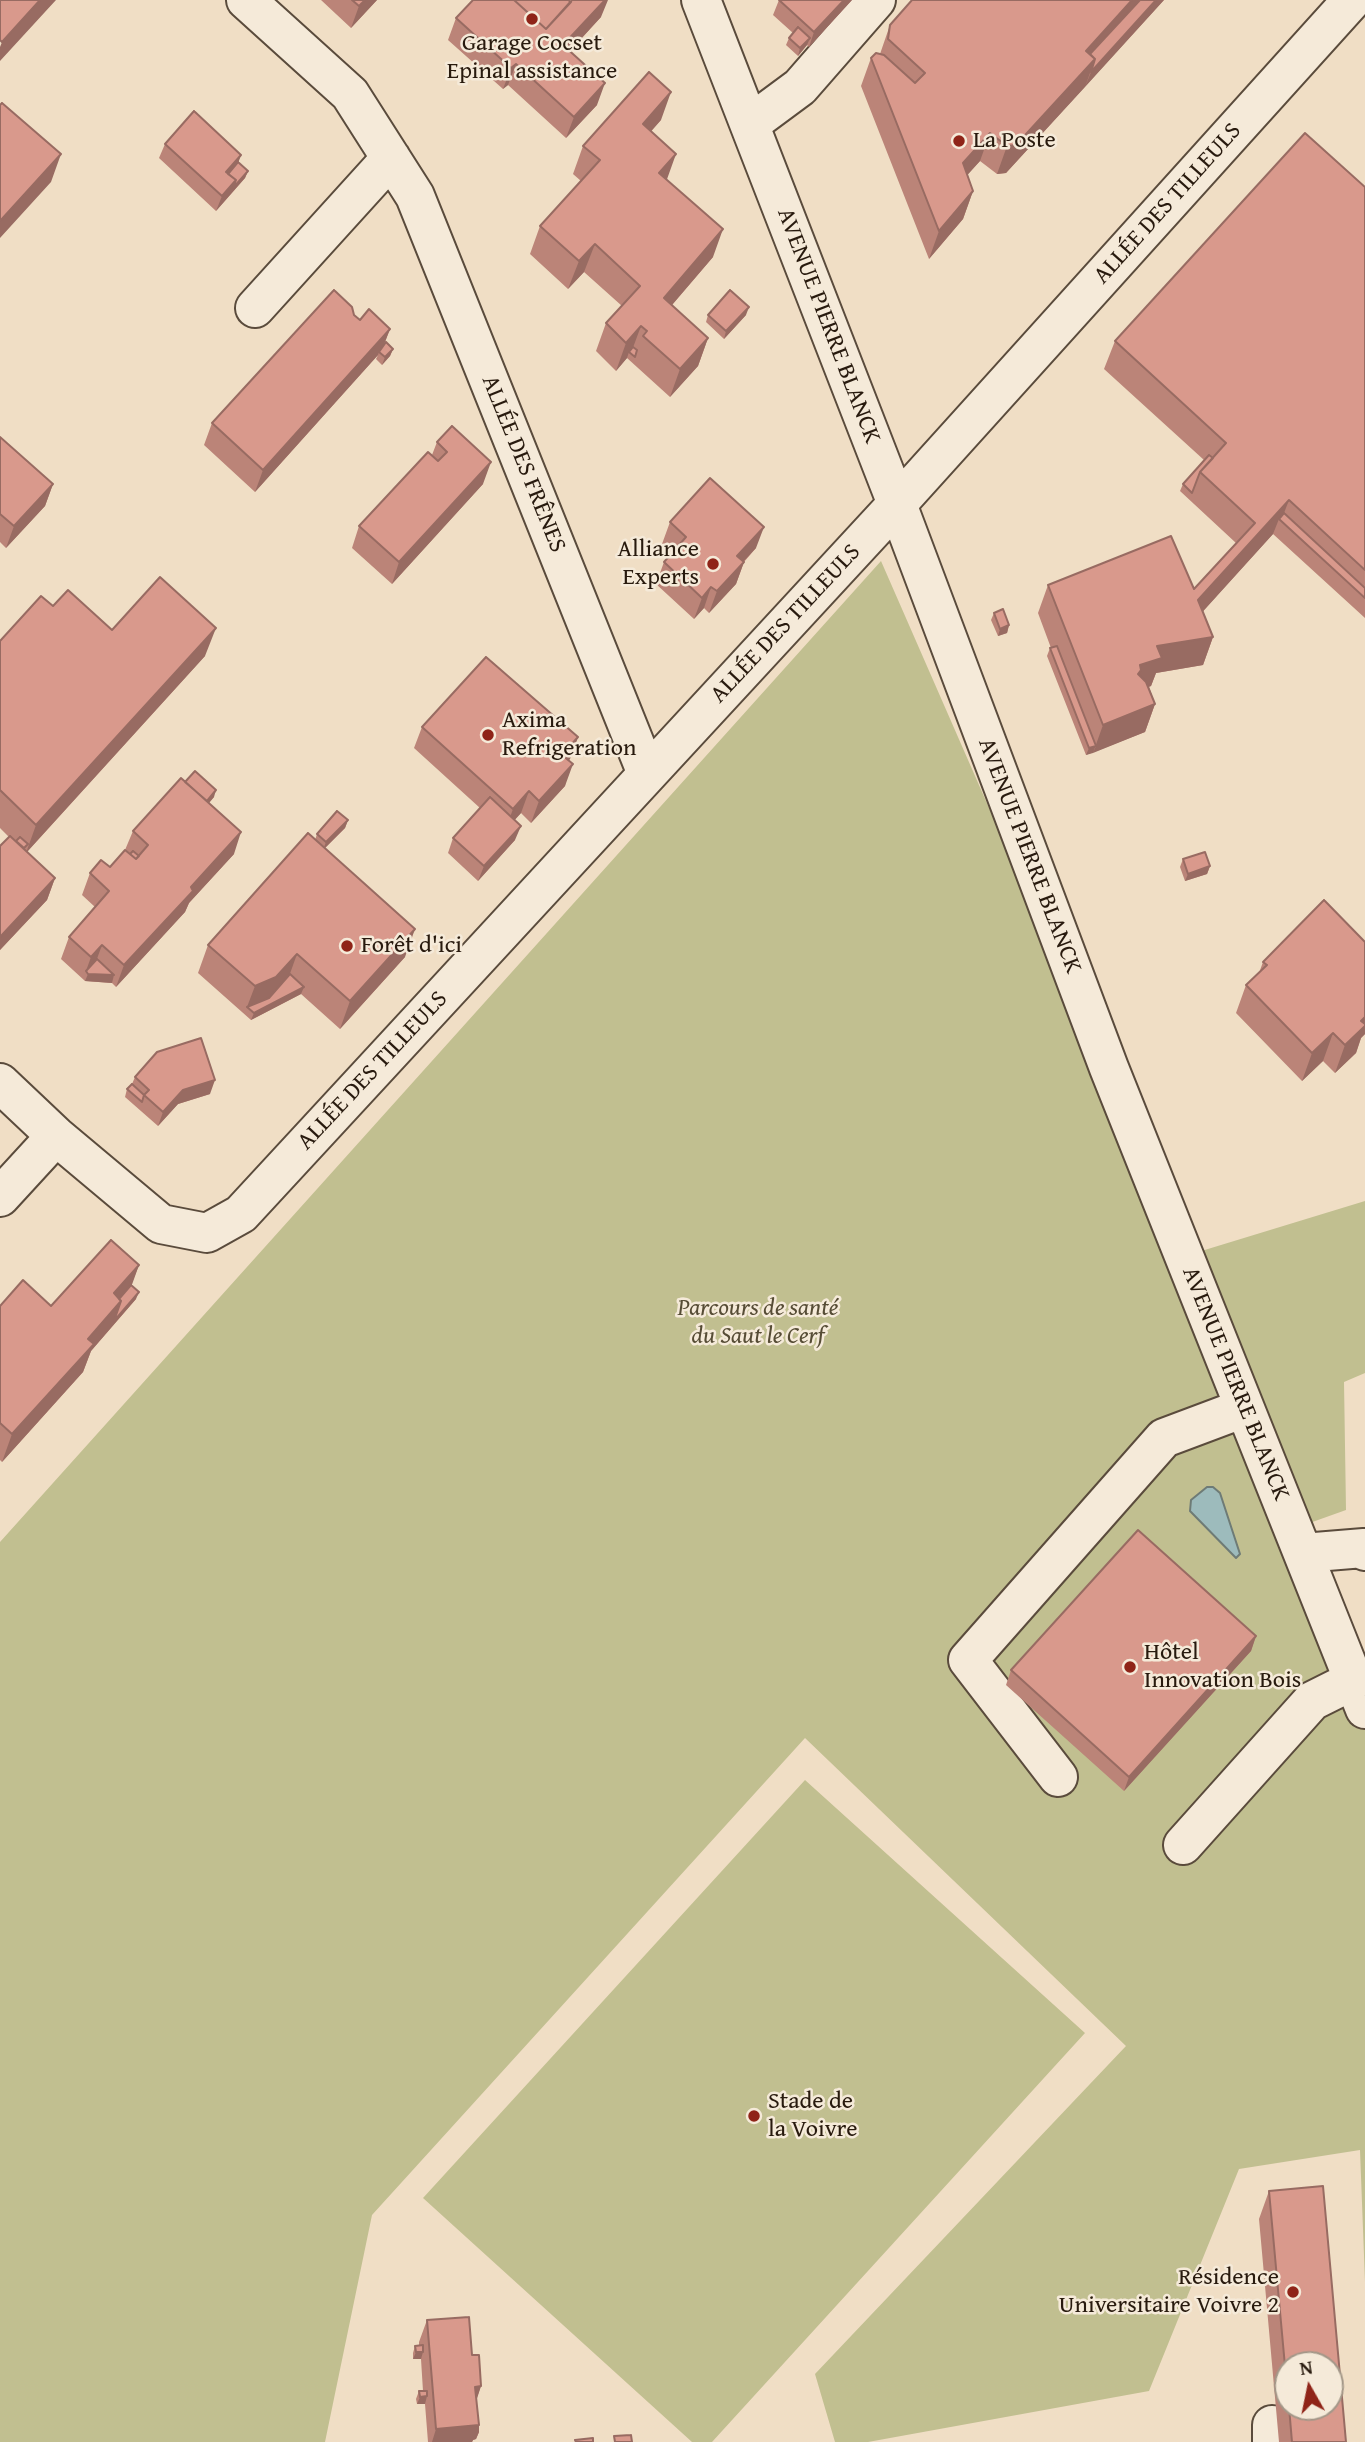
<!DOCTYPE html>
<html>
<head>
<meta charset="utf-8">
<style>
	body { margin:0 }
	#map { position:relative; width:1365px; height:2442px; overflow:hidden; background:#f0dec5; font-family:"Gentium Book Plus",serif }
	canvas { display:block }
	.north { position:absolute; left:1274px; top:2351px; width:70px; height:70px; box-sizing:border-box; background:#f5ead9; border:2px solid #a39788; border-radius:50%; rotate:351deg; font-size:19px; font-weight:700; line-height:28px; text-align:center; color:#281a0e }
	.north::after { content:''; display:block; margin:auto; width:24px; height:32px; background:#8f2418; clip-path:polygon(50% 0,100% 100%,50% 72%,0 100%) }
</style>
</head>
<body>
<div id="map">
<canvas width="1365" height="2442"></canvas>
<div class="north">N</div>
</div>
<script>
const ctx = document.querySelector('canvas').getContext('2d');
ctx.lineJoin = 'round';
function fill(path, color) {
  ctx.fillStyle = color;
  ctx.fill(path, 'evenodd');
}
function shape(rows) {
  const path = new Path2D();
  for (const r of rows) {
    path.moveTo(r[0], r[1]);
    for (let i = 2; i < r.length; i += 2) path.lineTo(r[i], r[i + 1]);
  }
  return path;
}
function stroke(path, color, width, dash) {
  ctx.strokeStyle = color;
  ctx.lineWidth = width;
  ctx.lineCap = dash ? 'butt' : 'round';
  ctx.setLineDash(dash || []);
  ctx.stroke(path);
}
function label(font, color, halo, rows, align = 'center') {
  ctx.font = font + ' "Gentium Book Plus",serif';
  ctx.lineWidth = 5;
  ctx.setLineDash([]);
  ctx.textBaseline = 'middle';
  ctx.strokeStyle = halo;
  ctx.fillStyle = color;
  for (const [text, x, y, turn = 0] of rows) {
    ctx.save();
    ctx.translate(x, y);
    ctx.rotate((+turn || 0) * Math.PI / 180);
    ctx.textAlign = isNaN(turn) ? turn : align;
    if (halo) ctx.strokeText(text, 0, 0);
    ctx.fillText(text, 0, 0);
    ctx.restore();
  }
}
fill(shape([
	[881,561,1185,1256,1365,1201,1365,1373,1344,1382,1346,1510,1290,1530,1365,1712,1365,2282,1360,2150,1239,2169,1149,2391,868,2442,835,2442,815,2374,1126,2046,805,1738,372,2215,325,2442,0,2442,0,1542],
	[805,1780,1085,2033,712,2442,692,2442,423,2198]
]), '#c1bf90');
const water = shape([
	[1207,1487,1213,1487,1220,1493,1240,1554,1236,1558,1190,1511,1191,1500,1207,1487]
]);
fill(water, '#9dbbbc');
stroke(water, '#6e7b76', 2);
const minor = shape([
	[246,0,350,94,415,196,647,774],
	[701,0,897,504,1109,1068,1365,1709],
	[750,124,800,87,876,0],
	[255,308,391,158],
	[0,1083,56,1136,161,1224,207,1233,241,1214,897,504,1352,0],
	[0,1197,56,1136],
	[1303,1553,1364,1548,1365,1551],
	[1058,1777,968,1660,1164,1438,1244,1408],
	[1183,1845,1312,1701,1354,1680],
	[1272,2425,1272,2442]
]);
stroke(minor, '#5a4b3c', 42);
stroke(minor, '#f5ead9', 38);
fill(shape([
	[321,0,377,0,351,28],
	[779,0,852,0,809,47,807,45,798,56,786,45,789,38,793,33,773,15],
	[1164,0,1006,173,997,174,980,161,967,175,973,191,963,219,929,259,861,86,871,58,880,54,890,25],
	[571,2,601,17,570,51,597,105,566,138,508,85,503,89,448,40,456,18],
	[661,120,651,131,667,180,713,257,672,305,708,338,698,366,670,397,627,358,616,371,596,351,606,323,622,306,584,272,568,289,530,254,540,226,581,181,573,174,583,146],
	[165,144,241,155,238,162,248,171,245,178,216,211,159,158],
	[1365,187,1365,618,1273,534,1203,611,1213,637,1203,665,1156,673,1151,686,1149,687,1155,704,1145,732,1086,755,1047,656,1050,648,1051,648,1038,613,1048,585,1194,589,1236,543,1180,491,1183,484,1204,460,1104,369,1115,341],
	[354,315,360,320,390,329,384,344,393,349,390,356,382,365,376,359,378,355,255,492,204,445,212,423],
	[708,315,746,315,724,339,706,322],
	[0,437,53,484,45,506,6,548,0,542],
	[437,442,483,484,392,584,352,548,359,526,432,455],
	[670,522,756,548,744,562,736,584,709,613,704,608,694,619,656,584,664,562,672,553,662,544],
	[53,606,112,630,205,656,27,852,55,878,47,900,0,950,0,846,9,837,0,828,0,641],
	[994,613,1009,625,1007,633,998,636,991,620],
	[422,727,578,737,569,760,565,786,531,823,521,813,514,820,515,840,478,881,448,853,453,838,480,808,414,748],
	[185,782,214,797,209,803,234,854,189,903,185,912,116,987,112,983,85,981,61,959,69,937,95,907,82,895,90,873,110,867,125,850,133,831],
	[348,820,345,828,325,848,405,957,340,1029,301,994,251,1020,198,973,208,945,315,840,317,834],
	[1183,859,1210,866,1207,874,1185,881,1180,867],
	[1365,942,1365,1034,1361,1038,1356,1053,1335,1073,1323,1061,1302,1081,1236,1013,1246,985,1259,973,1263,962],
	[135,1077,210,1094,178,1104,158,1126,125,1097,127,1089,132,1084],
	[139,1265,131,1285,136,1299,91,1351,83,1372,2,1462,0,1460,0,1306,51,1306],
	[1256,1636,1251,1651,1124,1791,1006,1685,1011,1670],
	[1269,2191,1346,2442,1279,2442,1259,2219],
	[1288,2365,1330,2407,1288,2407],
	[427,2320,472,2355,481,2386,476,2400,479,2432,476,2439,473,2440,472,2442,428,2442,425,2404,417,2404,416,2399,419,2391,423,2391,421,2359,413,2359,413,2353,415,2346,419,2346,419,2342]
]), '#bb8478');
fill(shape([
	[40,0,56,0,0,61,0,47,2,42],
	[365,0,377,0,351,28,359,6],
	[605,0,608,0,601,17,556,66,563,45],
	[844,0,852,0,809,47,814,32],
	[1132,0,1147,0,1081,64,1086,51],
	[1156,0,1164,0,1085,87,1091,72],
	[810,38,807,45,798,56,800,48],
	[1095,59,1085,87,1006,173,997,174,1007,146],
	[516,64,508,85,503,89,511,68],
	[605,83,597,105,566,138,574,117],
	[671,92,661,120,633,152,643,124],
	[990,133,980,161,953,191,963,163],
	[61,154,51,182,0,238,0,221],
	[676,154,666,182,659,173],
	[241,155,236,169,225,181,226,172],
	[248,171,245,178,216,211,222,196,236,180],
	[973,191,963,219,929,259,939,231],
	[723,229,713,257,654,326,664,298],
	[595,244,584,272,568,289,579,261],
	[749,307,746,315,724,339,726,331],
	[641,326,631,353,629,352,627,358,616,371,626,343],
	[390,329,382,350,379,352,378,355,255,492,263,470],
	[708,338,698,366,670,397,680,369],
	[393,349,390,356,382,365,385,357],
	[491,462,483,484,392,584,399,562],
	[53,484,45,506,6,548,14,526],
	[1289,500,1281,521,1279,519,1273,534,1188,628,1198,600],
	[764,527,756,548,729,577,737,556],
	[744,562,736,584,709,613,717,591],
	[711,587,704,608,694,619,702,598],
	[1009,625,1007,633,998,636,1000,629],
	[216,628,205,656,26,853,36,825],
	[1213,637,1203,665,1156,673,1151,686,1134,691,1140,665,1157,646],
	[1155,704,1145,732,1093,753,1103,725],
	[578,737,570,759,555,776,562,755],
	[1096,746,1093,753,1086,755,1089,748],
	[573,764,565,786,531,823,539,801],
	[216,790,214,797,195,819,197,811],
	[529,791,521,813,505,831,513,809],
	[348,820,345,828,323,850,326,842],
	[521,826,515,840,478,881,484,866],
	[241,832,234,854,189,903,185,912,116,987,124,965,191,887],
	[1210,866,1207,874,1185,881,1188,874],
	[55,878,47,900,0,950,0,937],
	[415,929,405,957,340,1029,350,1001],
	[102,945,94,967,114,975,112,983,85,981,88,974,86,971,91,957],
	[297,954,287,982,266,1005,247,1007,255,986],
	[304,987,301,994,251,1020,254,1013],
	[1365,1017,1365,1034,1361,1038,1356,1053,1335,1073,1345,1045,1361,1021],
	[1333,1033,1323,1061,1302,1081,1312,1053],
	[215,1080,210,1094,178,1104,158,1126,163,1112,183,1090],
	[139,1265,129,1293,139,1292,136,1299,91,1351,83,1372,2,1462,12,1434,88,1339,114,1293],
	[1256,1636,1251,1651,1124,1791,1129,1777],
	[416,2352,423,2352,421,2359,413,2359],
	[481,2386,474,2408,475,2387],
	[427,2396,425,2404,417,2404,420,2397],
	[479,2425,479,2432,476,2439,473,2440,472,2442,432,2442,436,2429]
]), '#986b62');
const building = shape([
	[0,0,40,0,2,42,0,40,0,0],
	[352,0,365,0,359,6,352,0],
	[473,0,514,0,546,29,572,0,605,0,563,45,605,83,574,117,516,64,511,68,456,18,473,0],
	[514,0,568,0,571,2,546,29,514,0],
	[779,0,844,0,814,32,779,0],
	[912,0,1132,0,1086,51,1095,59,1016,145,1007,146,990,133,963,163,973,191,939,231,871,58,876,53,884,55,915,83,925,73,888,39,890,25,912,0],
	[1140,0,1156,0,1091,72,1095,59,1090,54,1140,0],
	[798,27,810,38,800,48,789,38,798,27],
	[649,72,671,92,643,124,676,154,659,173,723,229,664,298,708,338,680,369,643,336,647,331,641,326,626,343,606,323,640,286,595,244,579,261,540,226,600,160,583,146,649,72],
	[2,103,61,154,0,221,0,105,2,103],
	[194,111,241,155,226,172,236,180,222,196,165,144,194,111],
	[1305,133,1365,187,1365,570,1289,500,1198,600,1213,637,1157,646,1162,658,1140,665,1141,670,1138,674,1146,682,1155,704,1103,725,1048,585,1171,536,1194,589,1255,523,1200,472,1226,443,1115,341,1305,133],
	[238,162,248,171,233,188,236,180,228,174,238,162],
	[334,290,352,307,354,315,360,320,369,309,390,329,263,470,212,423,334,290],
	[730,290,749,307,726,331,708,315,730,290],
	[386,342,393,349,385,357,379,352,386,342],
	[633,347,637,350,635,357,629,352,633,347],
	[452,426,491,462,399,562,359,526,428,452,438,461,447,452,437,442,452,426],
	[0,437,53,484,14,526,0,514,0,437],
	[1209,455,1213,458,1200,472,1192,493,1183,484,1209,455],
	[710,478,764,527,737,556,744,562,717,591,711,587,702,598,664,562,686,537,670,522,710,478],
	[1284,513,1365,588,1365,598,1279,519,1284,513],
	[160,577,216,628,36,825,0,790,0,641,41,596,53,606,68,590,112,630,160,577],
	[1003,609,1009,625,1000,629,994,613,1003,609],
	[1057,646,1096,746,1089,748,1050,648,1057,646],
	[486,657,578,737,562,755,573,764,539,801,529,791,513,809,422,727,486,657],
	[195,771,216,790,207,801,185,782,195,771],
	[181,778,241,832,191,887,193,891,124,965,102,945,91,957,69,937,109,891,90,873,101,860,110,867,125,850,136,859,148,845,133,831,181,778],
	[490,797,521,826,484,866,453,838,490,797],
	[337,811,348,820,326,842,317,834,337,811],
	[308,833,415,929,350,1001,297,954,276,977,255,986,208,945,308,833],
	[10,836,55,878,0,937,0,846,10,836],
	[20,837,28,844,24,848,16,841,20,837],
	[133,851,139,856,136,859,130,854,133,851],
	[1205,852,1210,866,1188,874,1183,859,1205,852],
	[1324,900,1365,942,1365,1017,1361,1021,1365,1024,1365,1026,1345,1045,1333,1033,1312,1053,1246,985,1267,965,1263,962,1324,900],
	[97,959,114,975,88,974,86,971,97,959],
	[290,974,304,987,254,1013,247,1007,269,998,290,974],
	[201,1038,215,1080,183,1090,163,1112,144,1095,149,1090,135,1077,157,1052,201,1038],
	[132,1084,144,1095,142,1102,127,1089,132,1084],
	[111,1240,139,1265,114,1293,121,1301,88,1339,94,1344,12,1434,0,1423,0,1306,23,1280,51,1306,111,1240],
	[131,1285,139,1292,114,1321,121,1301,119,1299,131,1285],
	[1138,1530,1256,1636,1129,1777,1011,1670,1138,1530],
	[1323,2186,1346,2442,1292,2442,1289,2407,1330,2407,1330,2365,1288,2365,1288,2399,1269,2191,1323,2186],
	[469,2317,472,2355,479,2355,481,2386,475,2387,479,2425,436,2429,427,2320,469,2317],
	[423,2345,423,2352,416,2352,415,2346,423,2345],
	[419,2391,427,2391,427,2396,420,2397,419,2391],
	[631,2435,632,2442,615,2442,614,2436,631,2435],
	[593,2438,593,2442,576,2442,575,2440,593,2438]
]);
fill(building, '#d9998c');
stroke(building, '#986b62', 2);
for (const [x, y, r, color] of [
	[532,19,7,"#8f2418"],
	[959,141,7,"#8f2418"],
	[713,564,7,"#8f2418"],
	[488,735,7,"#8f2418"],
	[347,946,7,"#8f2418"],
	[1130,1667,7,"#8f2418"],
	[754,2116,7,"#8f2418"],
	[1293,2292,7,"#8f2418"]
]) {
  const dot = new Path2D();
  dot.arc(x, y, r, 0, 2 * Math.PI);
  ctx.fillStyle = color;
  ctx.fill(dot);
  stroke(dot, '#f5ead9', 2.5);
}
label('24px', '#281a0e', '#f5ead9', [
	["Garage Cocset",532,44,"center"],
	["Epinal assistance",532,72,"center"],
	["La Poste",973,141],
	["Alliance",699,550,"right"],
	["Experts",699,578,"right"],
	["Axima",502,721],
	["Refrigeration",502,749],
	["Forêt d'ici",361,946],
	["Hôtel",1144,1653],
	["Innovation Bois",1144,1681],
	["Stade de",768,2102],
	["la Voivre",768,2130],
	["Résidence",1279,2278,"right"],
	["Universitaire Voivre 2",1279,2306,"right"]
], 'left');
label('24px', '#281a0e', '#f5ead9', [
	["ALLÉE DES TILLEULS",1168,204,-48],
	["AVENUE PIERRE BLANCK",828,326,69],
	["ALLÉE DES FRÊNES",523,464,68],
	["ALLÉE DES TILLEULS",786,624,-47],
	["AVENUE PIERRE BLANCK",1029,856,69],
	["ALLÉE DES TILLEULS",373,1071,-47],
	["AVENUE PIERRE BLANCK",1235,1384,68]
]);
label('italic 24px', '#564c35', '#f5ead9', [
	["Parcours de santé",758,1309],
	["du Saut le Cerf",758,1337]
]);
</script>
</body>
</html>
